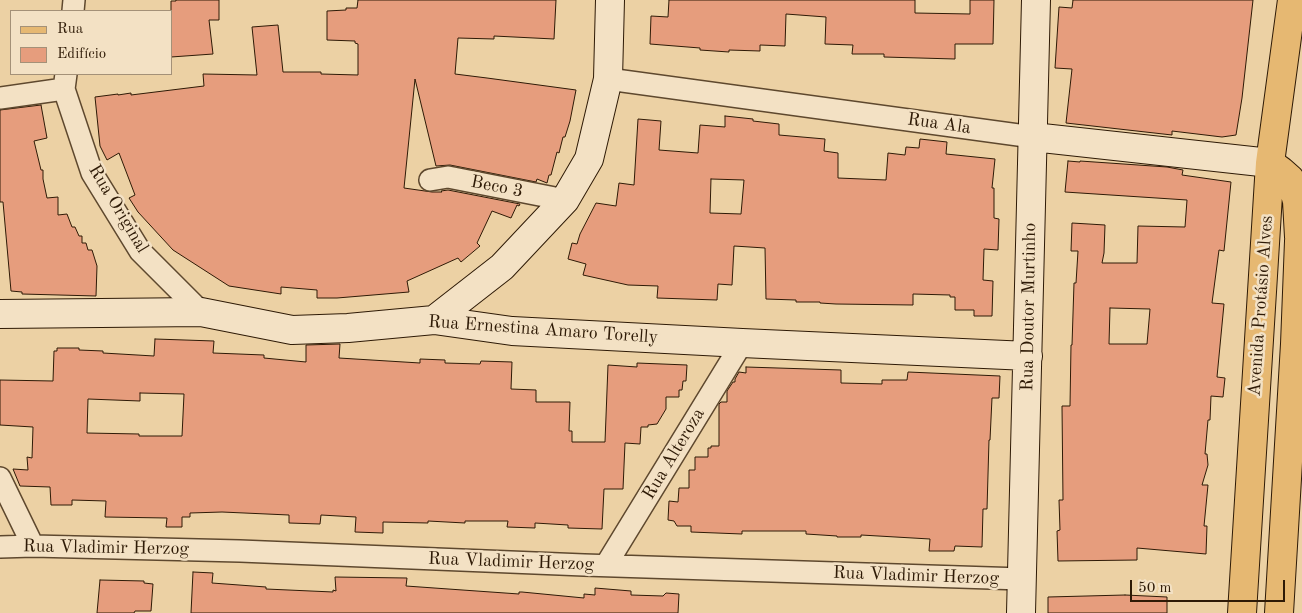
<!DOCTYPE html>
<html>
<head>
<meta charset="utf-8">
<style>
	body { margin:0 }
	#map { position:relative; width:1302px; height:613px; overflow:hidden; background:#ecd1a4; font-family:"Old Standard TT",serif }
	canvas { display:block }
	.legend { position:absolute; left:10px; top:10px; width:162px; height:65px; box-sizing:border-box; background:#f3e1c4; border:1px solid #a49178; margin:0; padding:6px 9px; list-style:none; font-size:15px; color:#2e1a06 }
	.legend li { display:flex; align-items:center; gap:10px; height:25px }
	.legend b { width:25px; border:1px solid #a49178 }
	.scale { position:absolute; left:1130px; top:580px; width:155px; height:22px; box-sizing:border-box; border:2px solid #2e1a06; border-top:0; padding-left:6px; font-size:15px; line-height:18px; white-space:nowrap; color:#2e1a06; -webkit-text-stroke:4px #f3e1c4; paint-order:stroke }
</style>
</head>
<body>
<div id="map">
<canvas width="1302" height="613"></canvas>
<ul class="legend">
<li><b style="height:6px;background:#e6b872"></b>Rua</li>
<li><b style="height:14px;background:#e69d7d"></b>Edifício</li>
</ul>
<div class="scale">50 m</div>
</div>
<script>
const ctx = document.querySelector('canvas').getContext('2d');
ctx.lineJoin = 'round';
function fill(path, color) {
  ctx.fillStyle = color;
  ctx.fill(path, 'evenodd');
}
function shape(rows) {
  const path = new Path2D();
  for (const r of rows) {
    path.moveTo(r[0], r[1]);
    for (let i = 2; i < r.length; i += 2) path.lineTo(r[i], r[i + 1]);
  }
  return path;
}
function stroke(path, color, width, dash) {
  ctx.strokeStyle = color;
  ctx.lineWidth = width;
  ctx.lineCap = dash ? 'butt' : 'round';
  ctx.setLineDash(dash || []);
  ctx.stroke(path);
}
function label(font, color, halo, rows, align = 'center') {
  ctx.font = font + ' "Old Standard TT",serif';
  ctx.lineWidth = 5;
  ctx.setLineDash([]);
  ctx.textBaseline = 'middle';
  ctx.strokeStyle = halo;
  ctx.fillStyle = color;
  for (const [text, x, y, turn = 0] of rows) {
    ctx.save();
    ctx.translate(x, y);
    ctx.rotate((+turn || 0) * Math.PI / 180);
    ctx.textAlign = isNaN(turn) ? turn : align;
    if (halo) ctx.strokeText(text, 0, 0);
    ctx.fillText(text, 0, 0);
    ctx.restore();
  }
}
const building = shape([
	[176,0,219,0,219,20,209,20,213,54,171,57,171,1,176,1,176,0],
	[358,0,556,0,554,39,494,36,494,39,458,38,455,74,487,78,576,90,570,121,565,137,563,137,559,153,557,152,551,175,549,175,547,183,537,179,536,182,450,165,436,166,415,79,404,188,432,192,442,192,441,191,448,190,520,204,519,206,517,205,511,218,492,211,477,243,480,246,461,262,458,258,407,281,409,292,337,298,317,298,317,290,281,287,281,294,229,286,173,250,138,212,129,198,135,195,119,153,107,160,100,146,95,97,118,94,118,95,131,93,131,95,204,86,203,74,257,75,252,27,278,25,283,72,321,72,321,74,358,75,358,44,355,43,355,41,327,40,327,11,346,10,346,8,357,8,358,0],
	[669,0,915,0,915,13,970,14,970,0,994,0,993,44,955,44,955,59,884,57,884,54,852,54,853,45,825,44,826,17,786,14,785,46,760,45,760,51,729,50,729,52,700,50,700,48,650,44,651,16,668,17,669,0],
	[1073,0,1253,0,1242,98,1236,135,1222,137,1172,131,1172,135,1066,123,1072,69,1055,68,1059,7,1072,8,1073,0],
	[41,105,47,138,34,141,41,170,43,170,43,179,47,198,58,197,58,215,67,214,72,227,75,227,79,236,82,236,82,243,86,243,88,250,92,250,97,266,96,296,22,294,22,292,11,291,3,202,0,202,0,110,41,105],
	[725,116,753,119,753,121,779,124,779,135,825,139,824,151,838,153,838,178,886,180,888,153,905,155,906,147,919,148,920,139,947,142,946,154,995,159,992,188,994,188,994,218,999,219,998,250,984,249,983,280,993,281,992,316,974,316,974,310,955,310,955,297,950,297,950,295,913,294,913,305,836,304,820,303,820,302,796,302,796,300,766,299,765,248,734,246,732,285,718,284,717,300,657,298,658,286,628,285,583,275,586,264,568,259,572,243,577,244,580,234,596,203,616,206,619,183,634,185,638,119,661,121,659,150,698,153,700,125,725,127,725,116],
	[711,179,744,180,741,214,710,213,711,179],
	[1068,161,1080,162,1080,161,1167,167,1183,170,1182,175,1231,182,1224,251,1219,250,1212,303,1224,304,1217,377,1225,378,1223,397,1211,396,1210,420,1208,420,1205,454,1207,454,1208,465,1202,485,1208,485,1204,526,1207,526,1206,554,1137,548,1137,560,1058,561,1057,531,1060,530,1059,500,1063,500,1062,406,1070,406,1071,345,1072,345,1074,283,1076,283,1078,251,1071,251,1072,223,1105,225,1104,253,1102,263,1137,263,1138,226,1185,227,1187,200,1065,192,1068,161],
	[1110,308,1150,309,1147,344,1109,344,1110,308],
	[155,339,214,341,213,353,264,355,264,358,306,362,306,345,340,344,339,358,420,363,420,359,445,360,445,363,480,364,481,361,512,362,511,389,536,390,536,402,570,402,569,431,572,431,572,442,605,442,608,365,637,367,637,363,687,365,686,381,683,381,682,390,679,390,679,397,666,397,666,409,657,424,648,425,648,427,641,427,640,444,625,443,623,489,604,489,602,529,568,528,568,525,535,523,535,528,507,527,508,521,465,521,465,523,428,521,428,523,383,522,383,533,355,532,356,517,321,515,320,524,289,523,289,515,222,512,190,513,190,517,182,517,182,527,166,527,167,518,105,517,106,501,72,500,72,505,51,505,50,487,20,486,13,469,28,470,27,457,32,458,33,427,0,425,0,380,53,381,54,351,57,351,57,348,79,348,79,350,103,351,103,353,154,356,155,339],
	[140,393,184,394,182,436,139,436,139,434,87,433,88,399,140,401,140,393],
	[746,367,841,370,841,383,882,384,882,380,907,380,908,372,1000,376,999,398,992,398,990,440,989,440,987,509,983,509,982,547,955,546,954,551,929,551,930,539,861,535,861,537,837,537,837,536,806,534,806,531,742,531,742,534,691,532,691,526,677,526,674,521,668,520,669,501,678,502,679,488,689,488,689,470,695,470,695,457,708,457,708,448,711,448,711,446,719,446,719,404,721,402,727,402,727,391,733,382,735,382,735,379,739,372,746,373,746,367],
	[193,572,213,573,212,583,266,587,266,589,333,592,333,590,336,591,335,577,407,578,406,586,519,594,519,592,522,592,584,598,584,594,595,595,595,588,631,591,631,595,663,596,666,593,679,594,678,613,191,613,193,572],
	[100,580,144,581,144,583,153,584,151,611,135,611,134,613,97,613,100,580],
	[1125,595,1167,597,1167,613,1048,613,1048,597,1125,595]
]);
fill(building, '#e69d7d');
stroke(building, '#2e1a06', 1);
const street = shape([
	[73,11,74,0],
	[66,74,64,89,92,173,140,251,201,312],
	[608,79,1033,137],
	[0,98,64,89],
	[430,180,448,177,565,200],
	[0,478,33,546],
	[0,547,33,546,240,551,584,565,1022,579],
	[606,565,742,343]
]);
const secondary = shape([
	[1033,137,1270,163],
	[0,314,201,312,292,330,348,328,434,320,512,331,742,343,1028,356],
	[434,320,502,267,565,200,589,159,608,79,610,0],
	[1021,613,1036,0]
]);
const primary = shape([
	[1270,163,1281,171,1290,179,1294,191,1297,201,1299,237],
	[1242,613,1270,163,1292,0],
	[1279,613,1295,344,1299,241,1302,217]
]);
stroke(street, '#5e482e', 24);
stroke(secondary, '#2e1a06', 30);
stroke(primary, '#2e1a06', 30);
stroke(street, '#f3e1c4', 21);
stroke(secondary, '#f3e1c4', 28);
stroke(primary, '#e6b872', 28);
label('18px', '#2e1a06', '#f3e1c4', [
	["Rua Ala",939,124,8],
	["Beco 3",497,187,11],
	["Rua Original",118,209,59],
	["Avenida Protásio Alves",1261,306,-86],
	["Rua Doutor Murtinho",1029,307,-89],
	["Rua Ernestina Amaro Torelly",543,330,4],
	["Rua Alteroza",674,454,-59],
	["Rua Vladimir Herzog",106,548,1],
	["Rua Vladimir Herzog",511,562,2],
	["Rua Vladimir Herzog",916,576,2]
]);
</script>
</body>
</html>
